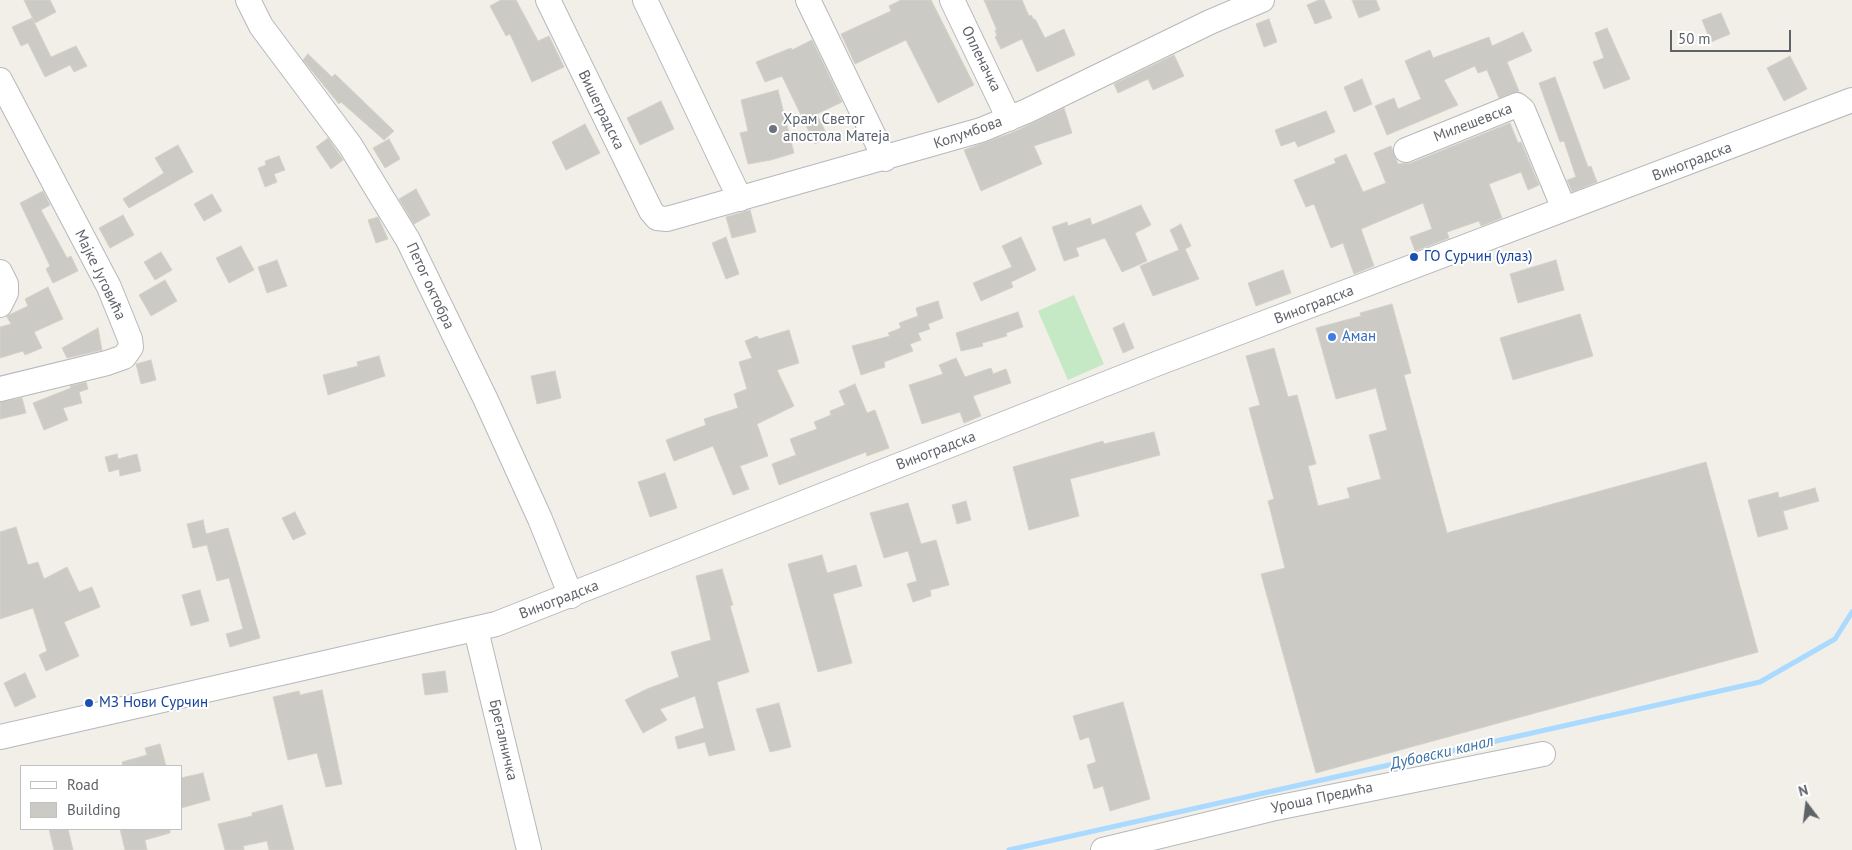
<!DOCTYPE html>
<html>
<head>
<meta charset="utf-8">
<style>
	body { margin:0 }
	#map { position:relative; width:1852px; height:850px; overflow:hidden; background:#f1efe8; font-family:"PT Sans",sans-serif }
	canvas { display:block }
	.legend { position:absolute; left:20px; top:765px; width:162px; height:65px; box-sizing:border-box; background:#fff; border:1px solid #bfc1c3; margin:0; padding:6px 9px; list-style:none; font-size:15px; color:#5f6368 }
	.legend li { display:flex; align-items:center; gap:10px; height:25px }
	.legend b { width:25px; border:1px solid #bfc1c3 }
	.north { position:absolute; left:1782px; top:780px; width:50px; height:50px; -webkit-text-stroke:4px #fff; paint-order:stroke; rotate:345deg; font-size:14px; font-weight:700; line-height:20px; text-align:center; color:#5f6368 }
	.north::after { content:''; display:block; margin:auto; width:18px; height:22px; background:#5f6368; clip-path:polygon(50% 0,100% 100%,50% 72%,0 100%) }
	.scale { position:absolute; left:1670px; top:30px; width:121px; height:22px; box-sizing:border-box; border:2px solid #5f6368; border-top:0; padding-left:6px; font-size:15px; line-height:18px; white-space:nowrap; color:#5f6368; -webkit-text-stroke:4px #fff; paint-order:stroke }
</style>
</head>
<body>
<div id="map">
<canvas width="1852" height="850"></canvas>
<ul class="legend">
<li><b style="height:6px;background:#fff"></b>Road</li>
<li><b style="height:14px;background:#cccac5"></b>Building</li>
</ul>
<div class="north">N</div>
<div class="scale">50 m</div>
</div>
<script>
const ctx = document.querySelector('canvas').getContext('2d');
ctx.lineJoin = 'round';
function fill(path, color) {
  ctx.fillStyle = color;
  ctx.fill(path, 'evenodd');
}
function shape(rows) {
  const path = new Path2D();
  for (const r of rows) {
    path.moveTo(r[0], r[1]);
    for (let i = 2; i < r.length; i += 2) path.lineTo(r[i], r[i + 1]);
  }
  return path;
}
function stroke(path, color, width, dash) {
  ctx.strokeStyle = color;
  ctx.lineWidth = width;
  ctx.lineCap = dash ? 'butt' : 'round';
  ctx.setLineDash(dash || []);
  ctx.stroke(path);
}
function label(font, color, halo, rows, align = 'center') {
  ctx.font = font + ' "PT Sans",sans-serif';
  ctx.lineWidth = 4;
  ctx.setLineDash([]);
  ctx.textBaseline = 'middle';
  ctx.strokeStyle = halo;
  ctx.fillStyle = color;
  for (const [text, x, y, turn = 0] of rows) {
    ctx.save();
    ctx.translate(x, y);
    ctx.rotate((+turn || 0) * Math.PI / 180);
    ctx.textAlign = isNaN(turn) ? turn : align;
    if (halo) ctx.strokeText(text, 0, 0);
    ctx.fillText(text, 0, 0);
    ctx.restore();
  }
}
fill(shape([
	[1074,295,1104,364,1068,380,1038,311]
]), '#c5e8c5');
stroke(shape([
	[1009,850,1760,682,1835,639,1852,612]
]), '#aadaff', 5);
const building = shape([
	[24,0,50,0,56,12,35,23,24,0],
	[501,0,516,0,538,41,549,36,564,67,532,82,510,34,506,36,490,6,501,0],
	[901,0,931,0,974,85,938,103,906,40,855,64,841,34,891,11,889,6,901,0],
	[984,0,1022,0,1029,16,1031,15,1034,20,1035,19,1045,38,1064,29,1075,55,1037,72,1022,39,1001,49,995,37,997,36,995,30,997,30,984,0],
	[1319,0,1324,0,1332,18,1315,24,1307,5,1319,0],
	[1352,0,1376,0,1380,10,1359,18,1352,0],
	[1721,13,1730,34,1711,42,1702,20,1721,13],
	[32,18,51,57,76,46,87,66,74,72,70,65,45,77,28,43,21,46,12,27,32,18],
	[1269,19,1277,42,1264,47,1256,24,1269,19],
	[1607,28,1630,79,1604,89,1593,62,1604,58,1595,33,1607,28],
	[1523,32,1532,51,1507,62,1519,91,1499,98,1487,70,1478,73,1475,66,1444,80,1458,105,1387,135,1375,106,1394,98,1398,109,1421,99,1405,61,1430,50,1433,58,1489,37,1492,46,1523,32],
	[812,40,842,102,817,114,828,137,815,144,782,76,765,82,756,62,791,48,792,50,812,40],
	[308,54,332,77,335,74,394,131,384,140,341,102,339,104,303,60,308,54],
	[1174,55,1184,76,1153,90,1148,79,1118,93,1114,84,1174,55],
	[1790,56,1807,89,1784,101,1767,68,1790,56],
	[1555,77,1588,167,1591,166,1597,182,1572,192,1567,180,1576,177,1564,141,1560,142,1539,83,1555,77],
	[1362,79,1372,104,1354,112,1344,87,1362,79],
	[778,90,794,153,771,160,748,164,740,133,748,131,741,100,778,90],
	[661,101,674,129,640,145,627,118,661,101],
	[1064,108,1072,133,1034,146,1042,164,981,191,964,150,1014,132,1064,108],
	[1326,111,1335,132,1298,147,1295,141,1281,146,1275,130,1326,111],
	[1510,123,1518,143,1521,142,1539,185,1528,190,1521,172,1489,184,1502,218,1481,226,1479,221,1447,232,1449,238,1415,251,1410,237,1432,229,1423,203,1361,229,1374,266,1354,274,1343,243,1331,248,1314,204,1306,207,1294,180,1336,163,1334,159,1346,154,1363,192,1386,183,1374,153,1391,146,1398,164,1411,163,1510,123],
	[585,124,600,153,566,170,552,142,585,124],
	[328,138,343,160,331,169,316,147,328,138],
	[389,139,400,159,385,168,373,148,389,139],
	[178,145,193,172,129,208,123,199,164,173,155,158,178,145],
	[279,156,285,170,274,174,277,182,265,187,258,168,266,165,265,161,279,156],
	[416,189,430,215,414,224,399,199,416,189],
	[43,191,50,205,41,210,67,258,71,256,78,271,53,283,46,269,50,266,20,203,43,191],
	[212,194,222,211,204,221,194,204,212,194],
	[1141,205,1151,225,1135,233,1147,261,1122,272,1105,238,1076,248,1079,256,1064,261,1052,227,1067,222,1068,226,1090,218,1092,225,1141,205],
	[750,210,756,232,732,238,726,217,750,210],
	[123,215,134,235,110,248,99,228,123,215],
	[378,217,388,239,376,243,368,220,378,217],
	[1181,224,1191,246,1185,249,1199,279,1153,296,1140,266,1179,250,1170,230,1181,224],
	[726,237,739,274,726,279,712,243,726,237],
	[1021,237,1036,270,1011,282,1013,287,981,301,973,283,1012,267,1002,246,1021,237],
	[241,246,254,270,229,283,216,258,241,246],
	[161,252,172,270,155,280,144,262,161,252],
	[277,260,287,286,267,293,258,267,277,260],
	[1556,260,1564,290,1518,303,1510,274,1556,260],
	[1283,270,1291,293,1256,306,1248,283,1283,270],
	[165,280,177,301,151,316,139,295,165,280],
	[48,287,63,319,34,332,42,348,25,355,23,351,0,358,0,327,11,324,7,317,9,315,28,306,25,299,48,287],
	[938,301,943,318,928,324,930,329,918,333,921,340,910,344,913,351,884,362,885,367,861,375,852,346,890,336,888,333,901,328,899,323,918,316,916,308,938,301],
	[1392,304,1411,373,1404,375,1447,533,1706,462,1758,652,1316,773,1261,574,1285,568,1268,501,1274,499,1249,408,1260,405,1246,356,1274,348,1288,397,1297,395,1316,464,1308,466,1318,506,1350,498,1347,488,1381,479,1369,435,1387,430,1376,388,1336,399,1316,328,1361,316,1360,313,1392,304],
	[1018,312,1023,327,1006,333,1007,336,982,343,983,346,961,351,956,333,1018,312],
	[1580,314,1593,356,1513,380,1500,338,1580,314],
	[1124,323,1134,348,1123,353,1113,328,1124,323],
	[98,328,102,350,67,358,62,348,98,328],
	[789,330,799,363,777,370,794,406,757,424,768,456,740,466,749,489,733,495,713,446,674,461,666,440,706,425,704,419,738,408,734,394,747,389,739,362,752,358,745,341,757,336,759,339,789,330],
	[379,356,385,376,328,395,323,375,358,366,357,362,379,356],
	[956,358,965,377,991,368,993,374,1006,369,1011,383,973,396,981,416,964,423,960,412,922,424,909,385,943,374,939,365,956,358],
	[151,360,156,380,141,384,136,364,151,360],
	[555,371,561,398,537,404,531,376,555,371],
	[86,382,88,389,79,392,82,403,63,408,68,420,44,430,33,403,71,388,70,386,86,382],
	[855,384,867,413,875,410,889,448,867,456,866,452,779,485,772,464,796,455,790,439,817,429,814,422,831,415,830,411,845,405,839,391,855,384],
	[22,398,26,413,0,419,0,402,22,398],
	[1154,432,1160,455,1070,479,1079,516,1029,530,1013,467,1103,441,1104,444,1154,432],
	[117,454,118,459,137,454,141,471,120,476,119,469,109,472,105,457,117,454],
	[665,473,677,508,650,517,638,482,665,473],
	[1815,488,1819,501,1783,511,1788,529,1758,537,1748,500,1778,492,1779,498,1815,488],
	[966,501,971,520,957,524,952,505,966,501],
	[908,503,921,544,936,540,949,585,930,590,931,596,913,602,907,584,917,581,908,551,884,558,870,513,908,503],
	[295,512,306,534,293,540,282,518,295,512],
	[203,520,206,534,228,528,260,638,230,647,226,634,243,629,229,578,217,581,207,545,193,548,187,524,203,520],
	[16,527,28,565,38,562,44,579,67,567,79,592,92,587,100,607,64,622,79,656,46,671,39,655,47,651,33,608,0,619,0,532,16,527],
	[822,555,827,573,856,565,862,586,833,594,852,663,818,672,788,564,822,555],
	[722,569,733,605,730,606,749,672,717,682,735,750,709,756,705,742,678,749,675,737,704,728,695,696,660,709,667,720,643,733,625,700,647,689,679,677,671,652,711,640,696,576,722,569],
	[200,590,209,621,191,626,182,595,200,590],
	[445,671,448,692,425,695,422,674,445,671],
	[25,673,36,697,15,707,4,683,25,673],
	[322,690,342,784,326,787,317,753,288,760,273,697,299,691,300,695,322,690],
	[1123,702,1150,799,1110,811,1103,786,1094,789,1087,765,1096,762,1089,737,1080,740,1073,716,1123,702],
	[779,703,791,747,770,752,756,709,779,703],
	[160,744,166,766,123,766,122,762,147,755,145,748,160,744],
	[203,773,210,800,181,808,181,778,203,773],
	[282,805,294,850,269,850,267,841,243,846,244,850,225,850,218,824,252,816,252,813,282,805],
	[49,829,68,829,73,850,54,850,49,829],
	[120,829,170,829,170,833,145,840,147,850,125,850,120,829]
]);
fill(building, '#cccac5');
stroke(building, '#d6d1c6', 1);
const minor = shape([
	[248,0,261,26,350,145,408,240,485,398,540,519,571,596],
	[548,0,651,211,657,218,667,219,981,130,1027,111,1210,22,1262,0],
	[645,0,740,199],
	[808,0,885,159],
	[952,0,1009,119],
	[0,80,109,287,130,339,131,347,124,357,107,363,0,389],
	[1406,150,1517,105,1523,110,1564,209],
	[0,272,6,284,6,293,0,305],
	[476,630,529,850],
	[0,737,496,624,1156,364,1852,100],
	[1103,850,1271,809,1543,754]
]);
stroke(minor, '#b5b8bc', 26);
stroke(minor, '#fff', 24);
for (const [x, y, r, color] of [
	[773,129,5,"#6b7280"],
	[1414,257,5,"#1a4fb4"],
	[1332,337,5,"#3f7fe0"],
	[89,703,5,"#1a4fb4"]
]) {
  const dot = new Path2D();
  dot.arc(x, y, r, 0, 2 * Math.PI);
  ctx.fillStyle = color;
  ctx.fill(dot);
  stroke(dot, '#fff', 2);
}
label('15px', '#5f6368', '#fff', [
	["Опленачка",981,59,64],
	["Вишеградска",601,110,64],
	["Милешевска",1473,123,-21],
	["Колумбова",968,133,-19],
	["Виноградска",1692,162,-21],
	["Мајке Југовића",100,275,64],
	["Петог октобра",430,286,65],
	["Виноградска",1314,305,-21],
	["Виноградска",936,451,-21],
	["Виноградска",559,600,-21],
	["Брегалничка",503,740,77],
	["Уроша Предића",1322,798,-12]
]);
label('15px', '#5b616d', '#fff', [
	["Храм Светог",783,120],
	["апостола Матеја",783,137]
], 'left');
label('15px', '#164399', '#fff', [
	["ГО Сурчин (улаз)",1424,257],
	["МЗ Нови Сурчин",99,703]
], 'left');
label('15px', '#366cbe', '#fff', [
	["Аман",1342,337]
], 'left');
label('italic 16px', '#4174aa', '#fff', [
	["Дубовски канал",1442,753,-13]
]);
</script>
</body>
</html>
